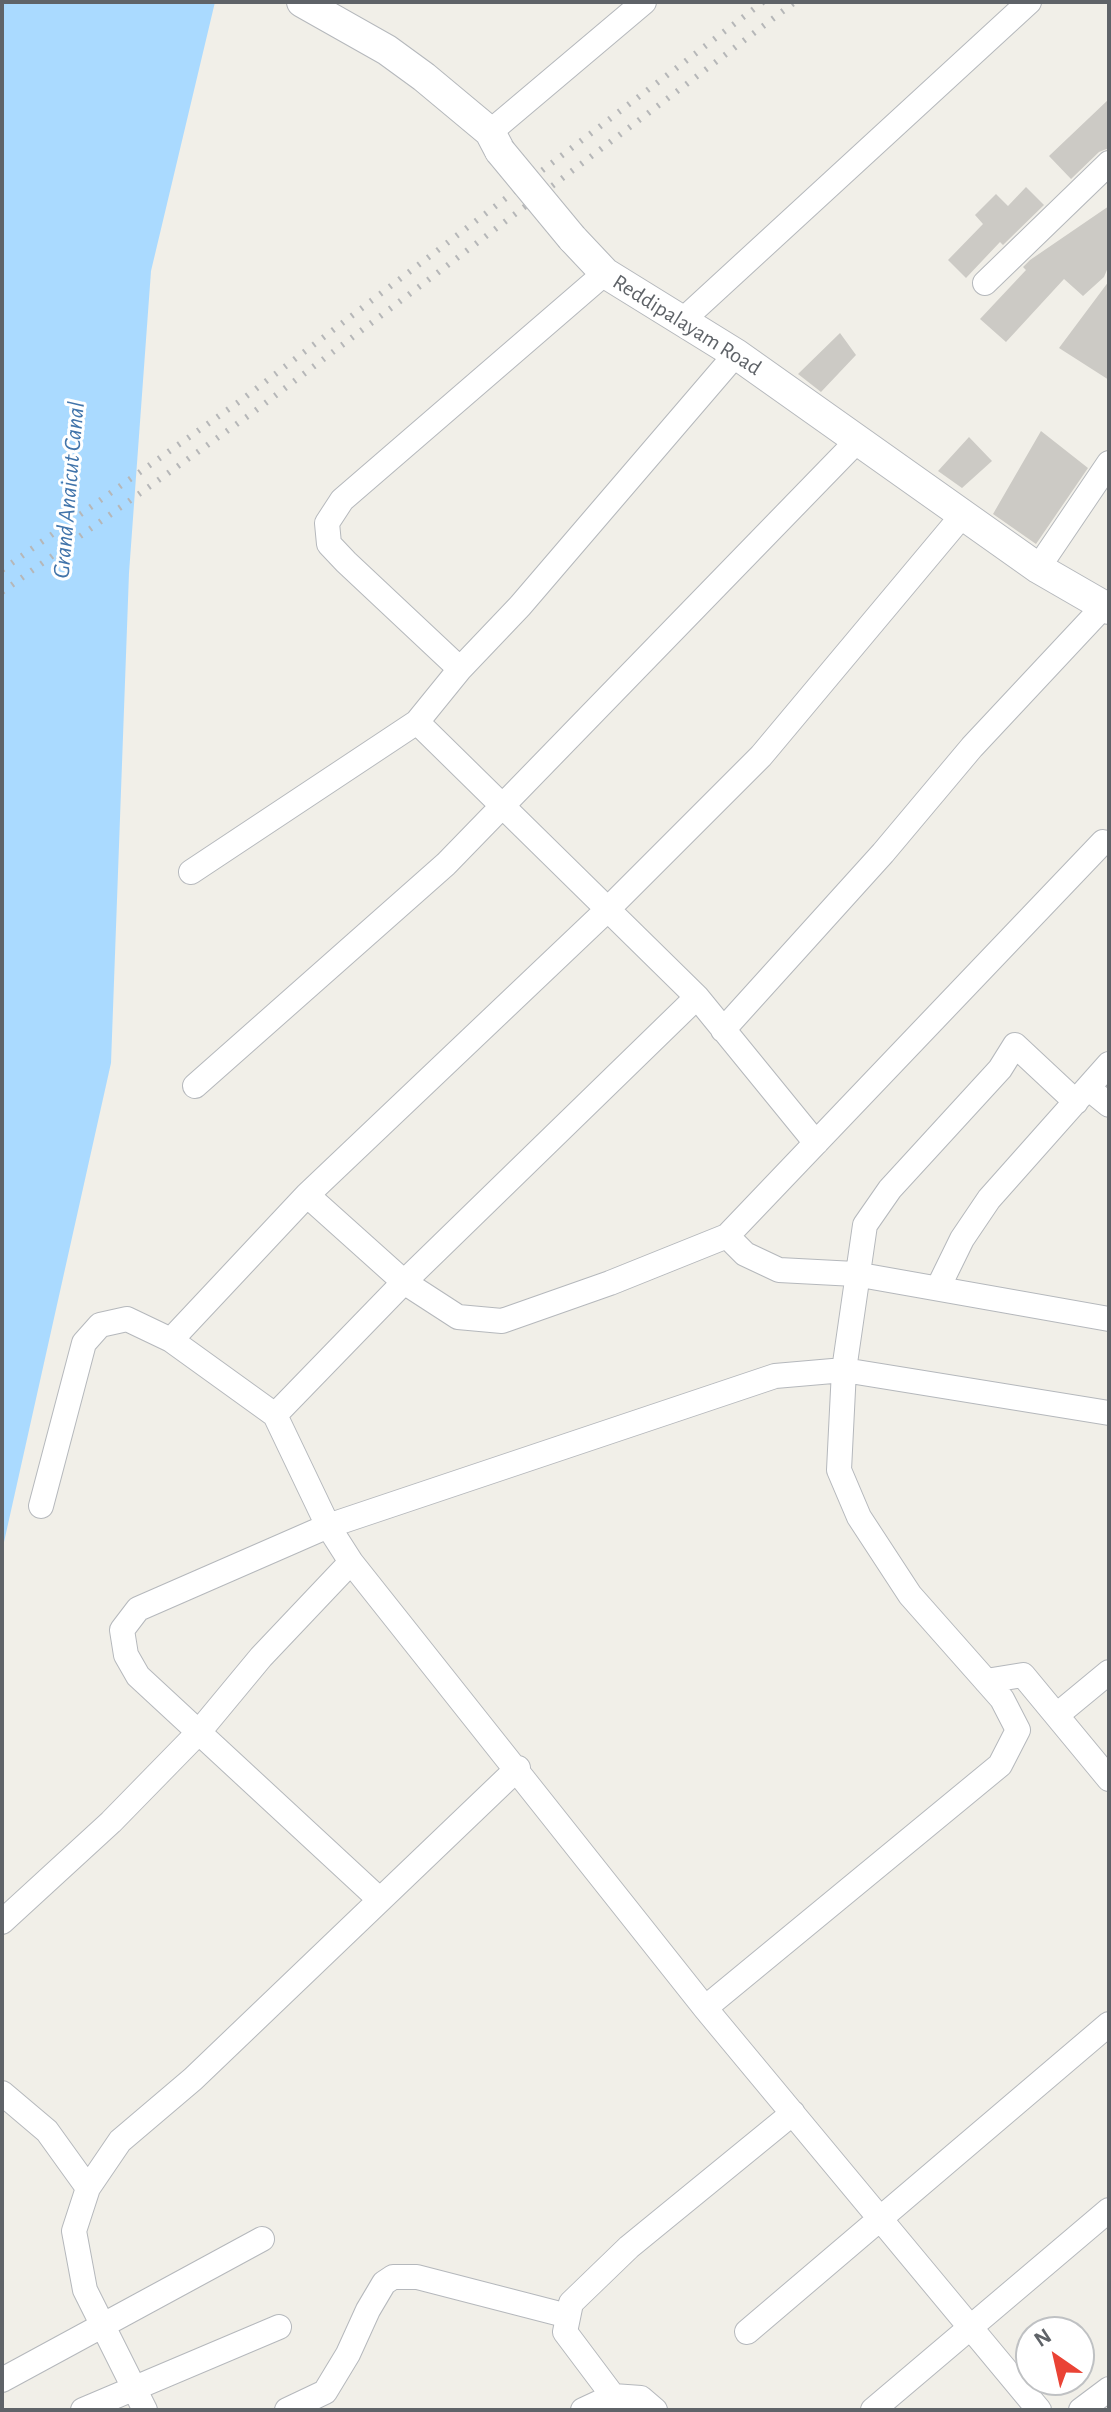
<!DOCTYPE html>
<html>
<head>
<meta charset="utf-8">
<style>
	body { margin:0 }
	#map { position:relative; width:1111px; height:2412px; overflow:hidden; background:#f1efe8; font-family:"Alegreya Sans",sans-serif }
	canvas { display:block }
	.frame { position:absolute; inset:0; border:4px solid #5f6368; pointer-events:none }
	.north { position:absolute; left:1015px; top:2316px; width:80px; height:80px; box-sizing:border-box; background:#fff; border:2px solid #bfc1c3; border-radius:50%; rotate:326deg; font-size:22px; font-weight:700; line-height:32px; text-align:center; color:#5f6368 }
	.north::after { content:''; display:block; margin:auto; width:28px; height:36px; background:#ea4335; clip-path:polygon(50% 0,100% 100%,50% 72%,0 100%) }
</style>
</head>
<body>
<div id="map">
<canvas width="1111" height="2412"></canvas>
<div class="frame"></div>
<div class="north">N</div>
</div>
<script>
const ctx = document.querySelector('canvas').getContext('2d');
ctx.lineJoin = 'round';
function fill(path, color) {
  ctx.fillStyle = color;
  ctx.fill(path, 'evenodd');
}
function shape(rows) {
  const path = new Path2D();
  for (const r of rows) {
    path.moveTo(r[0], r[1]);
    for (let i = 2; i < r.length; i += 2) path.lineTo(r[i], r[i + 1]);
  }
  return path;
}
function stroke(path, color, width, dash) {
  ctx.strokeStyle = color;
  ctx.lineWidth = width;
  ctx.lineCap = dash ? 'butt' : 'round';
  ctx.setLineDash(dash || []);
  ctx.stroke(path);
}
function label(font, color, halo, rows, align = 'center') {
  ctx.font = font + ' "Alegreya Sans",sans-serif';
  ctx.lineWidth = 6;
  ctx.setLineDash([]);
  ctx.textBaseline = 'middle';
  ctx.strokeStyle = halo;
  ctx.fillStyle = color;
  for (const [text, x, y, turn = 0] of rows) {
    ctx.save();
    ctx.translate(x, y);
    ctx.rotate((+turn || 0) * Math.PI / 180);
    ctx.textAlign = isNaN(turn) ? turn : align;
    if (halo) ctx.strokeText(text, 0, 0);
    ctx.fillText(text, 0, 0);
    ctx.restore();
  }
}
fill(shape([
	[3,2,215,2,151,271,129,573,111,1063,2,1551]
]), '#aadaff');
fill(shape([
	[1109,99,1109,148,1099,152,1071,179,1049,156],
	[1026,187,1044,205,1003,245,1000,242,966,278,948,260,983,224,975,215,996,194,1008,206],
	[1109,206,1109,265,1104,277,1083,296,1064,279,1006,342,980,319,1026,270,1023,267,1030,260],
	[1109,281,1109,380,1059,348],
	[840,333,856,355,821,392,798,374],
	[1041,431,1088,468,1036,544,993,514],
	[969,437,992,461,962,488,938,471]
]), '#cccac5');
const minor = shape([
	[490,132,644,2],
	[985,283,1109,163],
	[684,319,1029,2],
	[736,354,520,606,460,669,417,722,697,997,816,1143],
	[1038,568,1109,463],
	[460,669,346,562,329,544,327,523,342,500,605,273],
	[191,872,417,722],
	[723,1030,883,853,972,747,1104,606],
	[195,1086,446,864,858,440],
	[1088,1088,1109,1105],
	[307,1195,404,1282,458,1317,502,1321,610,1283,727,1236,1103,842],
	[727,1236,745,1254,779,1270,855,1274,1109,1319],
	[938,1288,962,1239,989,1199,1109,1064],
	[171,1340,307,1195,606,911,761,756,961,517],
	[275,1415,404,1282,697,997],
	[41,1506,84,1343,100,1325,127,1319,171,1340,275,1415,328,1526,351,1562,705,2008,1039,2410],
	[986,1681,1023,1675,1109,1779],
	[1057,1715,1109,1672],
	[380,1900,138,1676,126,1655,122,1630,138,1609,328,1526,775,1376,844,1370,1109,1413],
	[2,1922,111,1822,198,1733,261,1657,351,1562],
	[705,2008,1000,1765,1018,1730,1002,1699,910,1595,859,1517,839,1470,844,1370,865,1225,890,1189,1000,1069,1015,1045,1076,1102],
	[2,2093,47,2131,88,2188],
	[747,2332,1109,2024],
	[2,2380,262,2239],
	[613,2396,565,2332,571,2303,629,2247,793,2113],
	[83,2410,279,2327],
	[145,2410,85,2290,74,2231,88,2188,120,2141,193,2079,518,1768],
	[287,2410,325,2392,348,2354,368,2310,384,2283,393,2277,417,2277,568,2316],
	[583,2410,613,2396,641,2398,655,2410],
	[873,2410,1109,2210],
	[1081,2410,1109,2389]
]);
const tertiary = shape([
	[302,2,387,50,424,77,490,132,500,151],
	[572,238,605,273,736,354,1038,568,1109,609]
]);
stroke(minor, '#b5b8bc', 26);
stroke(tertiary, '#b5b8bc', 32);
stroke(minor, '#fff', 24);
stroke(tertiary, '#fff', 30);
stroke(shape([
	[2,570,240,401,763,2],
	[2,592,255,411,795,2]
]), '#b6b7b8', 6, [2, 10]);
const tertiaryBridge = shape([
	[500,151,572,238]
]);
stroke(tertiaryBridge, '#b5b8bc', 32, []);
stroke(tertiaryBridge, '#fff', 30);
label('22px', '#5f6368', '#fff', [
	["Reddipalayam Road",687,325,32]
]);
label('italic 24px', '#4174aa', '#fff', [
	["Grand Anaicut Canal",69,490,-85]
]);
</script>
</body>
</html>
